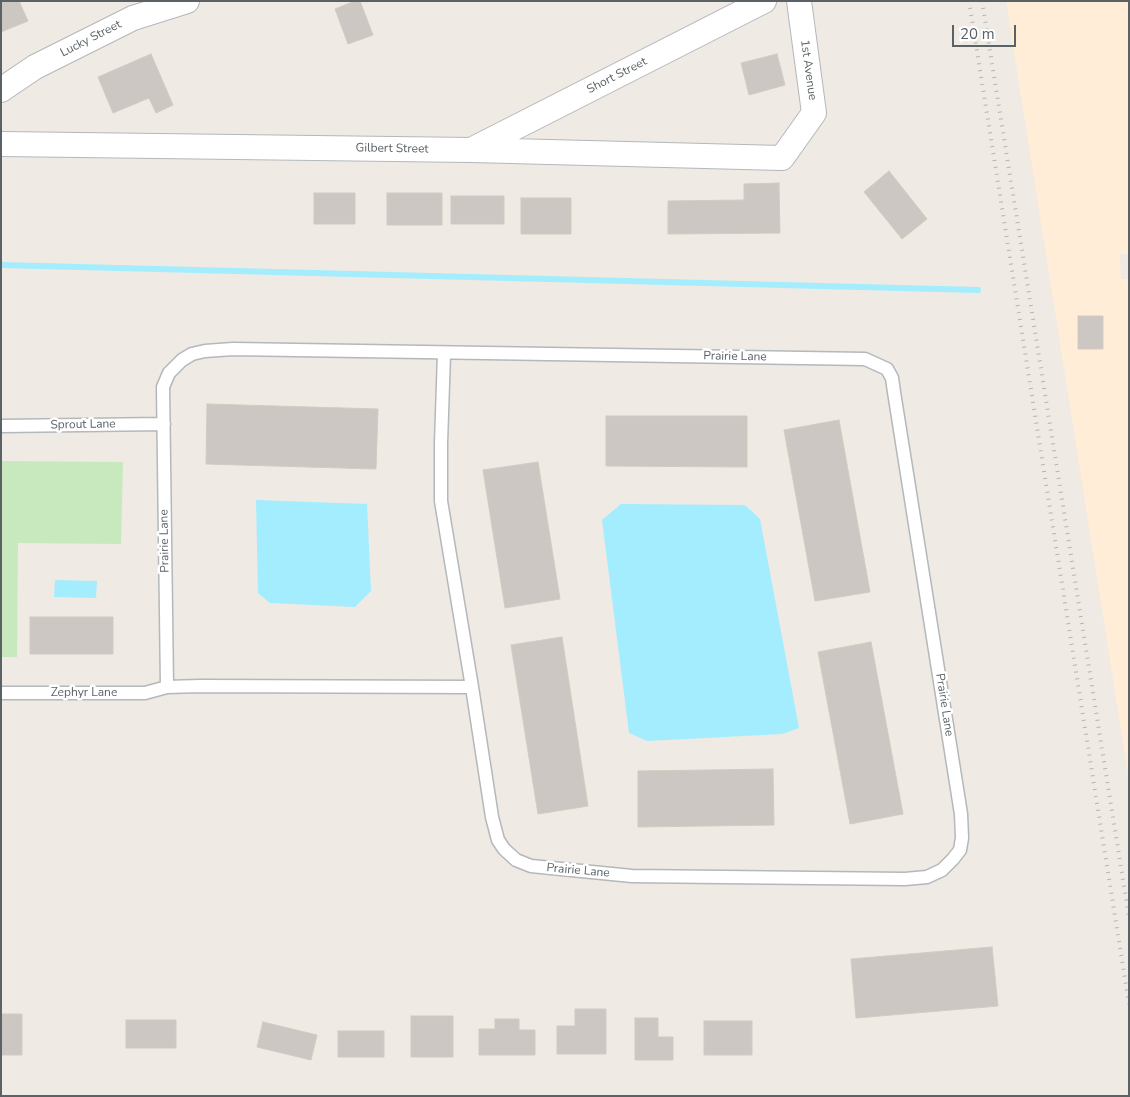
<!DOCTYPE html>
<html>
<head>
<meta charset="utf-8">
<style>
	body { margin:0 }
	#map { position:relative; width:1130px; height:1097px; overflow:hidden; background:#efeae3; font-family:"Nunito Sans",sans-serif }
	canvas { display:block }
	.frame { position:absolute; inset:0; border:2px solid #5b6265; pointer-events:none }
	.scale { position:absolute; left:952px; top:25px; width:64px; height:22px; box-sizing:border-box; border:2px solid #5b6265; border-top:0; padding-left:6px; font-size:15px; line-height:18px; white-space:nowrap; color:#5b6265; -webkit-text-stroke:4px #fff; paint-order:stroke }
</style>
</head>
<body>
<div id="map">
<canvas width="1130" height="1097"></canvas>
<div class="frame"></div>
<div class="scale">20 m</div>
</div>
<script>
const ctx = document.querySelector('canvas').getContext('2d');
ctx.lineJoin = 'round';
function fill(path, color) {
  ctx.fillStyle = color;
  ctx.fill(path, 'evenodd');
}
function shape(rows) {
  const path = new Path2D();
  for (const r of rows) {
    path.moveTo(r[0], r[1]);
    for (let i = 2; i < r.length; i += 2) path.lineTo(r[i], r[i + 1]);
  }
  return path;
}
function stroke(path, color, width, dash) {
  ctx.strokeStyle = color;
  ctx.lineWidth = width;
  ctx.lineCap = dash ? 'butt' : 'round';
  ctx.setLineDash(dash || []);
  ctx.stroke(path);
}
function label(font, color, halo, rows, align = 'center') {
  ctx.font = font + ' "Nunito Sans",sans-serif';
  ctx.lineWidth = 5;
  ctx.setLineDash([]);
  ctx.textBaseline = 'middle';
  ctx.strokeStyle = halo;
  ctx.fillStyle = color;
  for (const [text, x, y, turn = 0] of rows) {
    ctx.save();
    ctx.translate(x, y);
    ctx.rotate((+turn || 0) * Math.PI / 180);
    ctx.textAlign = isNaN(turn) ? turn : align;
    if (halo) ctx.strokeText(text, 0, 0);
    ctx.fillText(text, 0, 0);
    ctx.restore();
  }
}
fill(shape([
	[1006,1,1129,1,1129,254,1120,254,1121,279,1129,279,1129,781]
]), '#ffedd8');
fill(shape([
	[1,461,123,462,121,544,18,543,17,657,1,657]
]), '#c8e9be');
fill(shape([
	[256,500,367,504,371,591,355,607,270,603,258,593],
	[621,504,745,505,760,519,799,728,782,734,647,741,629,733,602,520],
	[55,580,97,581,96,598,54,597]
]), '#a3edff');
stroke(shape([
	[1,265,978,290]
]), '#a3edff', 6);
const building = shape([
	[1,1,19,1,28,21,1,32,1,1],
	[355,1,360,1,373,35,348,44,335,9,355,1],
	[151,54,173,105,156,113,149,98,113,113,98,77,151,54],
	[777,54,785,85,749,95,741,63,777,54],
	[889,171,927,219,902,239,864,192,889,171],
	[779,183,780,233,668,234,668,201,744,200,744,184,779,183],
	[314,193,355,193,355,224,314,224,314,193],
	[387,193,442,193,442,225,387,225,387,193],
	[451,196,504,196,504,224,451,224,451,196],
	[521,198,571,198,571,234,521,234,521,198],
	[1078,316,1103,316,1103,349,1078,349,1078,316],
	[207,404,378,409,376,469,206,464,207,404],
	[606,416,747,416,747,467,606,466,606,416],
	[839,420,870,592,815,601,784,430,839,420],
	[538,462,560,599,505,608,483,470,538,462],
	[30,617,113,617,113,654,30,654,30,617],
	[562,637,588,806,538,814,511,645,562,637],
	[871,642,903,814,850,824,818,652,871,642],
	[773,769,774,825,638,827,638,771,773,769],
	[992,947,998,1006,856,1018,851,959,992,947],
	[575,1009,606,1009,606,1054,557,1054,557,1026,575,1026,575,1009],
	[1,1014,22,1014,22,1055,1,1055,1,1014],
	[411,1016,453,1016,453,1057,411,1057,411,1016],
	[635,1018,658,1018,658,1037,673,1037,673,1060,635,1060,635,1018],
	[495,1019,519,1019,519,1030,535,1030,535,1055,479,1055,479,1029,495,1029,495,1019],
	[126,1020,176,1020,176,1048,126,1048,126,1020],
	[704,1021,752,1021,752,1055,704,1055,704,1021],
	[263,1022,317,1035,311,1060,257,1047,263,1022],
	[338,1031,384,1031,384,1057,338,1057,338,1031]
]);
fill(building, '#ccc7c2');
stroke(building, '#d4cac1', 1);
const lane = shape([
	[1,426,164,424],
	[167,687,163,387,169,373,182,360,192,354,205,351,233,349,865,359,887,369,892,378,894,392,961,814,962,838,960,850,953,859,942,870,927,877,905,879,632,876,531,866,516,860,504,849,498,840,492,817,472,687,441,501,441,443,444,354],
	[1,693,145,693,167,687,200,686,472,687]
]);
const street = shape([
	[1,90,35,67,133,18,187,1],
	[1,144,471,150,782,158,814,113,799,1],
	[473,149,764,1]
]);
stroke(lane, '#b4b8bb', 15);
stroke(street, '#b4b8bb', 26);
stroke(lane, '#fff', 12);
stroke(street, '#fff', 24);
stroke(shape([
	[969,1,1129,1004],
	[982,1,1129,917]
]), '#b3b4b5', 4, [1, 6]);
label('12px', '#5b6265', '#fff', [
	["Lucky Street",91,39,-27],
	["1st Avenue",808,70,82],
	["Short Street",617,76,-27],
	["Gilbert Street",392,149,1],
	["Prairie Lane",735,357,1],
	["Sprout Lane",83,425,-1],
	["Prairie Lane",165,541,-91],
	["Zephyr Lane",84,693],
	["Prairie Lane",944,705,81],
	["Prairie Lane",578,871,5]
]);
</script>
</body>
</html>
